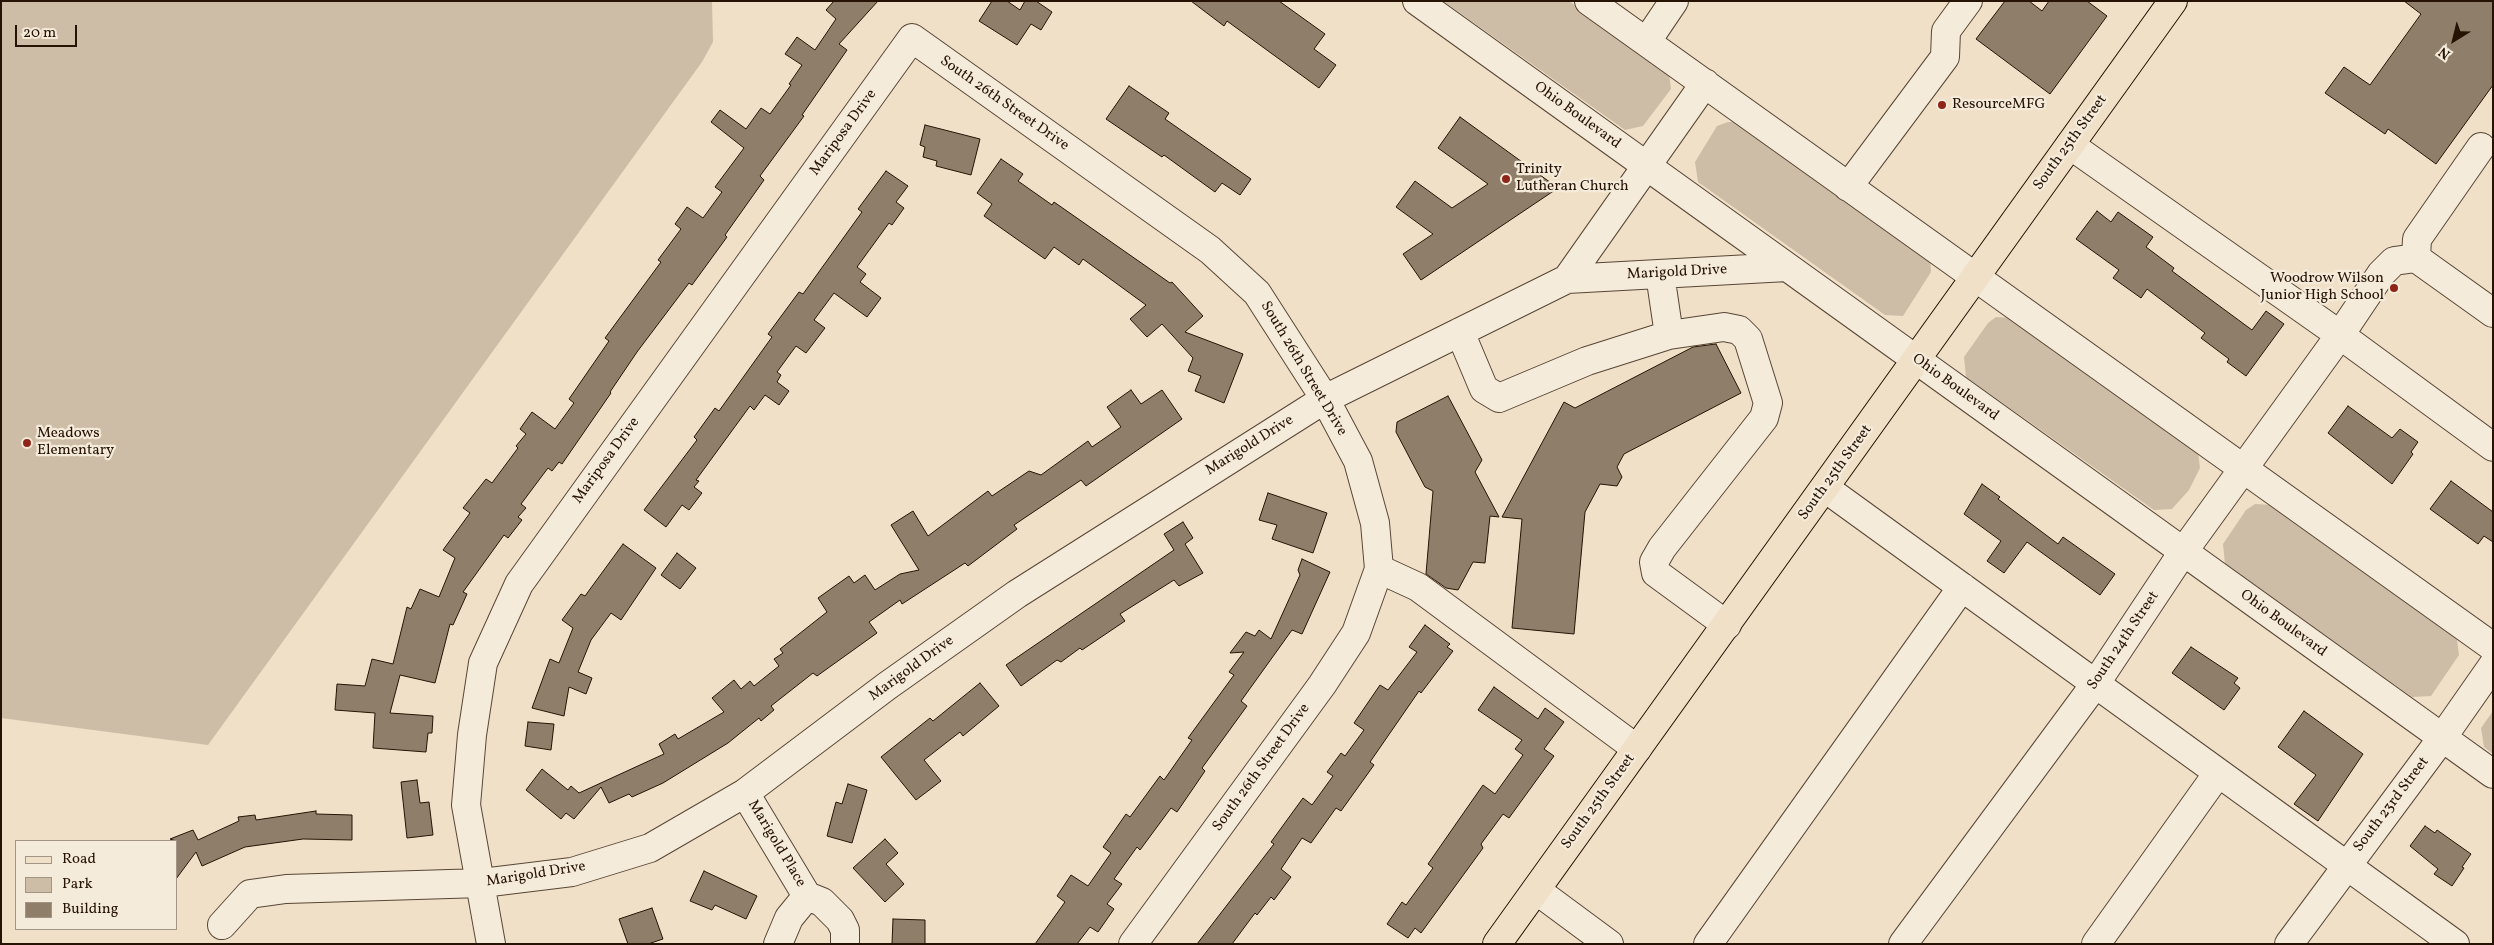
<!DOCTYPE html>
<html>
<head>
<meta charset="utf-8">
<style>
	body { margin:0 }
	#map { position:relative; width:2494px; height:945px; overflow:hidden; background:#f0e0c7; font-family:Vollkorn,serif }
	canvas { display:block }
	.frame { position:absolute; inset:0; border:2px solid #261304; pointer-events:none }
	.legend { position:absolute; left:15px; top:840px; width:162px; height:90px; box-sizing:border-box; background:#f5ebdb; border:1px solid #a29585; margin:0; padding:6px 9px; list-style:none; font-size:15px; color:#261304 }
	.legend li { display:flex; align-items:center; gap:10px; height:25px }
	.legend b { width:25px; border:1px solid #a29585 }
	.north { position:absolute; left:2429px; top:15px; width:50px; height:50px; -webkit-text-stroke:4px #f5ebdb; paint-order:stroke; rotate:216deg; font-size:14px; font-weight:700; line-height:20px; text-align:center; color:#261304 }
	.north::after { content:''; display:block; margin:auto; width:18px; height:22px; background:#261304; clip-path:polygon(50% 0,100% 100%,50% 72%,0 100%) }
	.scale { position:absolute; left:15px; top:25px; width:62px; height:22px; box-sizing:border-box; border:2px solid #261304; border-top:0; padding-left:6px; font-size:15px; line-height:18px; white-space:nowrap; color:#261304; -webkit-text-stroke:4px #f5ebdb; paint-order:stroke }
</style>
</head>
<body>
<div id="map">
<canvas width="2494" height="945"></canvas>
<div class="frame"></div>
<ul class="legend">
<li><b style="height:6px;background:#f0e0c7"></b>Road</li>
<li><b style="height:14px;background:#cebda6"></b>Park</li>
<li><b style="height:14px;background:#8f7e69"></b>Building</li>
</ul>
<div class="north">N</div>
<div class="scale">20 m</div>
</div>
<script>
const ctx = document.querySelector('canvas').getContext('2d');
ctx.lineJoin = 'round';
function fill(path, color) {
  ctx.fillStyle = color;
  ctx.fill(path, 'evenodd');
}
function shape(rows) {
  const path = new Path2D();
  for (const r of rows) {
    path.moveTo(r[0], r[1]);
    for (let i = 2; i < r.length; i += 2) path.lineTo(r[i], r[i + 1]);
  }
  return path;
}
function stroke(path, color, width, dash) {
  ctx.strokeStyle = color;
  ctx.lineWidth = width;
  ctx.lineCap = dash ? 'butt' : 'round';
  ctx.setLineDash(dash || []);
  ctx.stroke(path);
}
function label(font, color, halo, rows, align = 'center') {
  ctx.font = font + ' Vollkorn,serif';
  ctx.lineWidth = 4.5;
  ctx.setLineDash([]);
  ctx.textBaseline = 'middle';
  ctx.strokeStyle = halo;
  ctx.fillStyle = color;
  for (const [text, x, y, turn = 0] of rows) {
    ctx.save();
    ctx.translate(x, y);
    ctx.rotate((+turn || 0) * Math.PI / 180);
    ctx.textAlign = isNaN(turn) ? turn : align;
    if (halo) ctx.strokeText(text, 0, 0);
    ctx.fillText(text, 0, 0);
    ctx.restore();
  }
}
fill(shape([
	[1,1,712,1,713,42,702,62,208,745,1,718],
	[1443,1,1569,1,1669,73,1671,89,1643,126,1625,130],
	[1728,122,1736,122,1930,256,1931,272,1903,316,1885,315,1698,182,1695,162,1717,126],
	[1996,317,2013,318,2198,452,2200,468,2189,490,2172,509,2154,510,1966,377,1964,357,1988,323],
	[2255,504,2271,505,2457,639,2459,655,2431,696,2412,697,2225,564,2223,544,2246,510],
	[2493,711,2493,754,2484,747,2481,728]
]), '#cebda6');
const building = shape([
	[834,1,878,1,839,44,847,50,802,115,804,116,760,176,764,180,725,235,727,237,692,285,689,283,637,352,610,392,611,393,562,464,559,462,552,471,548,468,521,504,526,508,518,517,522,520,508,538,504,535,463,592,467,594,453,625,450,624,435,683,400,675,390,713,433,716,432,733,428,733,426,752,373,748,375,713,335,710,337,684,365,686,372,659,393,664,407,607,411,609,420,589,439,597,455,558,443,550,470,513,463,508,486,479,492,483,518,448,516,446,526,434,520,429,532,412,555,429,574,403,569,399,609,341,605,338,661,262,658,260,681,229,675,224,687,207,703,218,722,192,715,187,744,148,711,122,720,110,746,129,761,108,770,114,791,85,789,84,802,65,785,54,797,37,815,50,836,19,826,10,834,1],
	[992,1,1007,1,1020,10,1025,1,1036,1,1052,12,1041,30,1031,24,1017,45,979,21,992,1],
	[1191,1,1279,1,1325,34,1314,49,1336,65,1319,88,1227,21,1224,26,1191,1],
	[2005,1,2029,1,2042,11,2049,1,2087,1,2107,16,2050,94,1976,39,2005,1],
	[2404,1,2493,1,2493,85,2436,164,2388,129,2385,134,2325,93,2344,67,2370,85,2421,14,2404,1],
	[1129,86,1169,113,1165,119,1251,179,1240,195,1222,183,1215,192,1164,155,1162,157,1106,119,1129,86],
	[1460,117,1558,188,1421,280,1403,254,1433,234,1396,207,1415,181,1452,208,1488,184,1438,148,1460,117],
	[925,125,980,139,971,175,936,166,937,161,923,157,925,147,920,145,925,125],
	[1001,159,1023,174,1018,181,1052,205,1054,202,1170,283,1172,282,1203,316,1185,332,1243,354,1224,403,1195,391,1201,376,1188,371,1193,358,1162,324,1147,337,1130,319,1146,305,1083,259,1079,265,1054,247,1045,259,984,216,992,204,977,193,1001,159],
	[886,171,908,186,896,202,904,208,892,225,889,223,857,267,866,274,860,282,881,298,867,317,834,293,814,320,825,328,806,353,796,346,777,372,781,375,777,382,789,391,779,405,765,395,754,410,750,406,696,480,699,481,694,487,702,493,689,510,682,505,666,527,644,510,697,440,694,437,715,408,719,411,772,337,768,334,799,292,803,294,862,212,858,209,886,171],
	[2097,211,2111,222,2118,212,2153,237,2146,247,2174,268,2172,271,2252,330,2266,311,2284,324,2246,376,2227,362,2229,359,2201,338,2205,333,2147,289,2141,298,2113,278,2119,270,2076,239,2097,211],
	[1716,344,1741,393,1624,454,1617,467,1622,477,1617,486,1600,484,1585,512,1574,634,1512,628,1522,519,1502,517,1564,402,1575,408,1693,347,1716,344],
	[1131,390,1141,404,1162,390,1182,419,1086,486,1081,480,1014,525,1017,529,968,566,965,563,902,604,900,600,869,622,877,633,817,676,813,673,771,706,774,710,761,721,759,718,728,743,663,783,632,797,629,794,609,803,601,787,574,819,566,813,561,819,526,790,542,769,568,790,571,786,579,793,664,754,659,744,675,734,678,739,724,712,712,698,734,680,741,689,750,681,754,686,779,666,774,659,783,653,780,649,827,612,818,598,849,576,854,583,865,575,875,590,900,574,919,570,891,525,913,511,928,536,988,491,992,496,1029,471,1041,475,1088,441,1092,447,1121,427,1107,407,1131,390],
	[1448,396,1482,460,1475,472,1499,517,1490,516,1485,563,1473,562,1458,590,1446,588,1426,574,1433,491,1425,487,1396,432,1397,422,1448,396],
	[2348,406,2392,438,2400,429,2418,442,2411,452,2413,454,2392,484,2328,433,2348,406],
	[2451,481,2493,512,2493,542,2484,536,2478,544,2430,509,2451,481],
	[1982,484,2000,497,1998,499,2058,544,2063,537,2115,574,2100,595,2027,542,2004,573,1987,561,2001,541,1964,514,1982,484],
	[1268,493,1327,513,1313,553,1272,539,1277,525,1259,520,1268,493],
	[1183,522,1193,538,1185,544,1203,573,1179,586,1174,580,1120,614,1125,621,1082,650,1080,648,1061,662,1057,660,1021,686,1006,665,1174,550,1164,534,1183,522],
	[623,544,656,568,621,620,611,613,591,640,578,672,592,678,586,694,569,687,564,716,532,708,550,659,559,663,573,628,562,620,581,594,585,596,623,544],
	[677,553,696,568,680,589,661,575,677,553],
	[1302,559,1330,572,1302,634,1292,630,1241,701,1247,706,1202,768,1205,771,1177,812,1171,808,1140,850,1137,847,1114,879,1122,884,1107,904,1114,909,1098,932,1090,927,1077,944,1035,944,1065,902,1057,896,1071,875,1088,886,1111,853,1103,847,1126,814,1130,817,1160,776,1164,780,1192,740,1188,738,1234,675,1229,672,1244,652,1230,653,1246,632,1255,636,1259,630,1271,639,1300,575,1298,570,1302,559],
	[1425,625,1450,644,1447,647,1453,651,1421,693,1419,691,1370,762,1374,765,1341,811,1336,808,1311,843,1302,838,1281,869,1291,877,1274,900,1271,897,1257,915,1255,913,1232,944,1197,944,1274,844,1271,842,1303,798,1312,805,1333,776,1327,772,1341,753,1345,756,1364,730,1354,723,1380,685,1388,690,1417,652,1409,647,1425,625],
	[2191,647,2238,678,2234,683,2240,688,2224,710,2172,673,2191,647],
	[980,683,999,706,963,736,960,732,924,760,941,781,916,800,881,757,930,718,933,721,980,683],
	[1494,687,1538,719,1545,708,1564,722,1544,749,1554,756,1509,818,1503,814,1481,844,1483,848,1421,933,1415,928,1408,938,1387,924,1402,902,1406,905,1433,868,1428,864,1483,785,1495,794,1523,755,1515,749,1522,740,1478,710,1494,687],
	[2304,711,2363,754,2318,821,2294,804,2316,775,2278,747,2304,711],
	[528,722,554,724,551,750,525,746,528,722],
	[417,780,420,803,429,802,433,835,407,838,401,782,417,780],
	[848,784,867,790,852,843,827,836,836,802,842,804,848,784],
	[316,811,316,814,352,815,352,840,303,839,245,847,202,866,196,852,176,879,176,841,170,839,193,830,198,840,239,821,238,817,255,815,256,820,316,811],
	[2425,826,2435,833,2437,830,2471,854,2462,867,2464,868,2452,886,2434,874,2438,869,2410,846,2425,826],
	[885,839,898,853,886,864,904,884,885,902,853,868,885,839],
	[704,871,757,896,746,919,715,905,712,910,690,901,704,871],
	[652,908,663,939,648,944,628,944,619,919,652,908],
	[893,919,925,920,925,944,892,944,893,919]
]);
fill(building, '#8f7e69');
stroke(building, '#261304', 1);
const minor = shape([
	[1417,1,2493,774],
	[1589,1,2493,647],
	[1647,41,1674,1],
	[2070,145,2340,335,2493,447],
	[1848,187,1945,57,1946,31,1968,1],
	[2416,258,2417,239,2481,147],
	[1660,274,1669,335],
	[1567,279,1705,83],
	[1460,332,1484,389,1499,398,1587,361,1669,335,1724,327,1739,330,1748,339,1768,403,1764,418,1662,548,1654,562,1656,573,1727,625],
	[1825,488,2455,944],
	[1379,569,1418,587,1637,749],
	[745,793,807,896,822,902,840,920,845,930,845,944],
	[1536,890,1609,944],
	[222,925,250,894,286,889,482,883,572,872,650,848,745,793,887,686,1017,594,1325,399,1567,279,1787,267],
	[491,944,466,805,472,735,483,663,519,584,912,38,1210,250,1257,293,1325,399,1358,461,1375,523,1379,569,1356,633,1322,685,1133,944],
	[778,944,789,918,807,896],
	[1708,944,1962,587],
	[1903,944,2096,683,2183,552,2340,335,2381,274,2394,261,2416,258,2493,313],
	[2096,944,2218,773],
	[2289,944,2442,738,2493,665]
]);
const major = shape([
	[1497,944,2173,1]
]);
stroke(minor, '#584635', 30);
stroke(major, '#261304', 30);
stroke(minor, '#f5ebdb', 28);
stroke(major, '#f0e0c7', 28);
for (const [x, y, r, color] of [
	[1942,105,5,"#8f2418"],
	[1506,179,5,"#8f2418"],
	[2394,288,5,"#8f2418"],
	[27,443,5,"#8f2418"]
]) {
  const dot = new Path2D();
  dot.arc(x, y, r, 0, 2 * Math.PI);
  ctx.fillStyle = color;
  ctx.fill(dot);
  stroke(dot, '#f5ebdb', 2);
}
label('15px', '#261304', '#f5ebdb', [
	["South 26th Street Drive",1004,104,35],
	["Ohio Boulevard",1577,116,36],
	["Mariposa Drive",844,133,-54],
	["South 25th Street",2071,143,-54],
	["Marigold Drive",1677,273,-3],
	["South 26th Street Drive",1303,369,59],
	["Ohio Boulevard",1955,388,36],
	["Marigold Drive",1250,446,-32],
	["Mariposa Drive",607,461,-54],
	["South 25th Street",1836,473,-54],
	["Ohio Boulevard",2283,624,36],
	["South 24th Street",2124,641,-56],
	["Marigold Drive",912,669,-36],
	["South 26th Street Drive",1262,768,-54],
	["South 25th Street",1599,802,-54],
	["South 23rd Street",2392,805,-53],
	["Marigold Place",776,844,59],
	["Marigold Drive",536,875,-9]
]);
label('15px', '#261304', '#f5ebdb', [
	["ResourceMFG",1952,105],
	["Trinity",1516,170],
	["Lutheran Church",1516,187],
	["Woodrow Wilson",2384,279,"right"],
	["Junior High School",2384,296,"right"],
	["Meadows",37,434],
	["Elementary",37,451]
], 'left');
</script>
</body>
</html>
